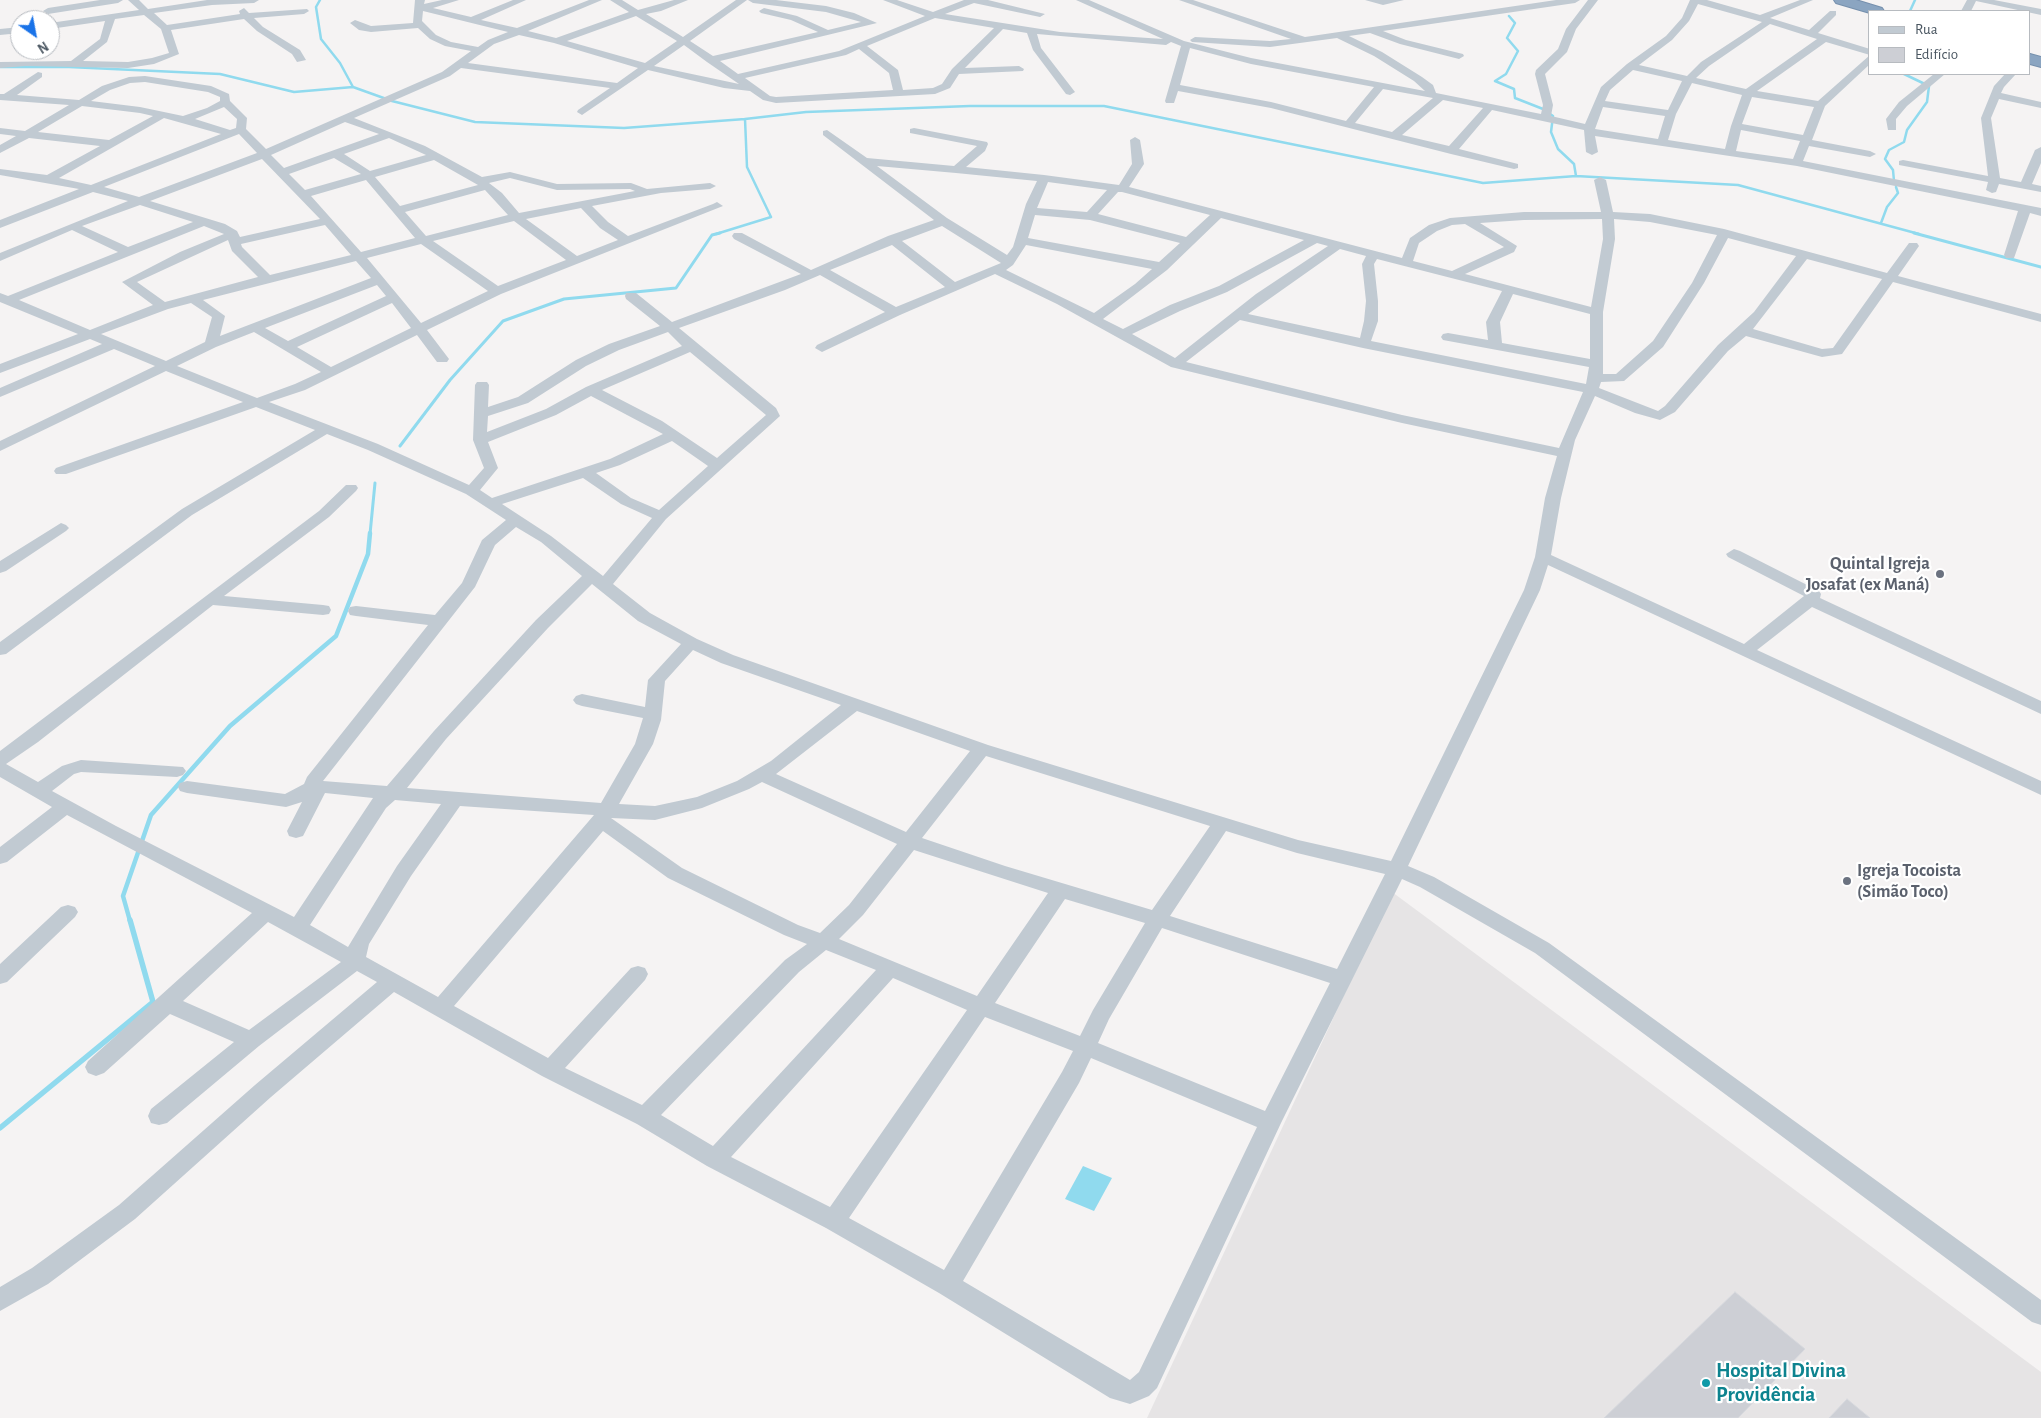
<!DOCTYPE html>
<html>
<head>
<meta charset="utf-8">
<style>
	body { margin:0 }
	#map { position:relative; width:2041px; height:1418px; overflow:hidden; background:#f5f3f3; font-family:"Alegreya Sans",sans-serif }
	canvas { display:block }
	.legend { position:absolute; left:1868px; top:10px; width:162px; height:65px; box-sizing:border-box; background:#fff; border:1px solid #b7bbc0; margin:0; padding:6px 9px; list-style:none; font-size:15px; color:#4a5661 }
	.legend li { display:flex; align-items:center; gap:10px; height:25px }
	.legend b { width:25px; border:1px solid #b7bbc0 }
	.north { position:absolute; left:10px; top:10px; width:50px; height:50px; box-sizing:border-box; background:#fff; border:1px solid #b7bbc0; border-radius:50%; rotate:147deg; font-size:14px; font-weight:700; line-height:20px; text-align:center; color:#4a5661 }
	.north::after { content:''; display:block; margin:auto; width:18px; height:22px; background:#1a73e8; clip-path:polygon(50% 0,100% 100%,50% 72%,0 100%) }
</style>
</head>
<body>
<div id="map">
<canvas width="2041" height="1418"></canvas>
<ul class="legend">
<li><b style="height:6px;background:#c1cad2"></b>Rua</li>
<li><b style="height:14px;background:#cdcfd5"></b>Edifício</li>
</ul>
<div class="north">N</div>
</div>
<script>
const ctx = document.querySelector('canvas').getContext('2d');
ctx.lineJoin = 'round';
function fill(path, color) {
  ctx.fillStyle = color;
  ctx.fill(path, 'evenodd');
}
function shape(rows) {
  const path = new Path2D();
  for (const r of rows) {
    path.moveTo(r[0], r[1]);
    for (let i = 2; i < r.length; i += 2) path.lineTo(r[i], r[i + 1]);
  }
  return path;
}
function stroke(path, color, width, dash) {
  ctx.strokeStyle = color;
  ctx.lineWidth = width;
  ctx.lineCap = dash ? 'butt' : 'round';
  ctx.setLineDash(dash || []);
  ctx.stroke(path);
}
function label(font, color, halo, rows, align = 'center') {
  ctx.font = font + ' "Alegreya Sans",sans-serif';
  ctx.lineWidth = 4.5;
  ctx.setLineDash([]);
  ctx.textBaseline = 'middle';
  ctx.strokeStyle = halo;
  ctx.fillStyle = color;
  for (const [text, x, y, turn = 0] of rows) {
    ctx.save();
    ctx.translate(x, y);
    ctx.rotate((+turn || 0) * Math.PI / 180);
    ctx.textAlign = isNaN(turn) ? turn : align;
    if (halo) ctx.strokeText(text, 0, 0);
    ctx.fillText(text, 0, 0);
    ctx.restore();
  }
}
fill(shape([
	[1392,892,2041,1372,2041,1418,1147,1418]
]), '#e6e4e5');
fill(shape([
	[1083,1166,1112,1178,1094,1211,1065,1199]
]), '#90daee');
stroke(shape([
	[320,0,316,7,321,39,340,63,353,87],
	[1910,11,1915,0],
	[1509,16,1515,23,1507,38,1518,51,1506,74,1495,81,1514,89,1515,98,1543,109,1553,116,1551,132,1558,149,1574,164,1576,176],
	[0,67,69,67,220,74,294,92,353,87,392,101,475,122,624,128,745,119,747,167,771,217,716,234],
	[745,119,806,112,970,106,1104,106,1483,183,1576,176,1738,185,1919,234],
	[1894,181,1893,170,1885,159,1889,150,1904,142,1907,130,1927,102,1929,86,1904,74],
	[1881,223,1887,207,1898,193,1896,187]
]), '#90daee', 2.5);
stroke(shape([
	[1914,233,2041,267],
	[400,446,450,380,503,321,564,299,676,288,712,235,720,233],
	[370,534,375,483]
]), '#90daee', 3);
stroke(shape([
	[130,921,123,896,151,815,230,726,336,636,368,554,370,533]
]), '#90daee', 4.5);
stroke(shape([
	[0,1128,153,1002,130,920]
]), '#90daee', 5.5);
const building = shape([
	[1735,1292,1805,1349,1738,1418,1604,1418,1735,1292],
	[1847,1399,1870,1418,1829,1418,1847,1399]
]);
fill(building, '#cdcfd5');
stroke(building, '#d7d9de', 1);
const highway = shape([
	[1834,0,1856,0,1882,8,1884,11,1870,11,1870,13,1836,3,1834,0],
	[2030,54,2041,57,2041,67,2030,64,2030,54]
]);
stroke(highway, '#7690ad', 2);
fill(shape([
	[100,0,123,0,118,3,48,14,43,11,48,8,100,0],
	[128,0,139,0,148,9,207,0,259,0,254,3,212,5,154,13,167,25,240,14,239,11,244,8,249,13,307,9,309,11,304,14,254,18,263,27,300,50,306,60,297,62,292,54,257,31,244,19,171,30,179,54,154,64,128,68,26,66,0,68,0,62,71,61,100,39,105,21,50,29,50,23,139,10,128,0],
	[144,15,161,29,169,53,152,58,128,62,83,61,107,42,115,19,144,15],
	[415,0,425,0,424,4,442,0,459,0,433,8,471,17,513,0,526,0,481,20,517,28,589,0,602,0,528,31,556,38,629,12,610,0,622,0,638,10,674,0,688,0,661,11,646,14,683,37,736,0,747,0,690,41,713,56,818,32,791,20,761,13,759,11,764,8,797,16,828,30,861,22,826,12,753,3,748,0,776,0,826,6,854,13,877,23,720,61,738,74,839,51,925,16,883,0,897,0,933,12,964,0,988,0,1045,14,1040,17,974,3,945,14,1060,32,1163,39,1076,0,1089,0,1184,41,1251,58,1425,91,1414,81,1374,56,1337,38,1270,47,1192,42,1190,40,1195,37,1270,41,1291,39,1179,0,1193,0,1305,37,1556,0,1580,0,1575,3,1383,31,1406,40,1463,54,1464,56,1459,59,1400,44,1370,33,1349,36,1382,52,1422,77,1433,85,1436,93,1541,114,1543,105,1535,74,1536,70,1558,49,1566,29,1588,0,1598,0,1576,29,1567,52,1545,74,1553,105,1551,116,1585,124,1601,87,1627,64,1666,36,1682,18,1690,0,1707,0,1760,15,1800,0,1813,0,1770,18,1809,30,1830,11,1836,11,1836,15,1818,33,1870,49,1870,55,1826,42,1757,91,1818,101,1870,55,1870,64,1825,106,1812,140,1870,151,1876,154,1870,157,1809,146,1803,161,2041,208,2041,216,2030,213,2014,258,2006,258,2004,255,2018,211,1797,166,1595,136,1598,152,1592,155,1586,152,1584,130,1492,110,1459,149,1518,164,1518,168,1514,169,1451,154,1271,108,1178,91,1174,103,1166,103,1165,101,1181,46,1171,42,1166,45,1037,34,1041,48,1075,92,1070,95,1066,94,1033,50,1027,33,1003,29,965,68,1019,66,1024,69,1023,71,959,74,950,88,935,94,776,103,763,100,750,91,724,88,648,70,582,115,577,112,578,110,610,88,461,68,450,76,354,118,425,146,482,177,510,172,557,184,631,183,647,189,710,183,716,186,710,189,661,193,592,206,608,222,628,236,713,204,717,202,723,206,501,294,427,330,449,359,447,362,437,362,417,335,305,390,269,402,378,444,469,485,484,468,473,440,475,385,477,382,487,382,489,385,488,407,518,397,576,360,609,344,660,326,626,299,625,296,626,293,636,293,672,322,801,274,734,239,732,236,734,233,742,233,811,270,888,236,934,220,823,135,823,131,827,130,867,158,954,166,977,146,910,133,910,129,914,128,987,142,988,144,985,151,966,167,1044,175,1119,185,1132,164,1130,140,1135,137,1140,140,1144,164,1129,187,1402,258,1410,238,1429,225,1450,218,1524,212,1601,212,1594,180,1600,177,1606,180,1613,212,1650,214,1724,229,1887,273,1909,243,1917,243,1919,246,1898,276,2041,314,2041,322,1893,282,1842,354,1822,357,1746,336,1728,351,1675,412,1660,420,1635,413,1595,396,1575,440,1561,498,1551,555,1744,644,1804,596,1728,557,1726,554,1734,549,1740,551,1819,591,1821,594,1820,598,2041,701,2041,714,1812,607,1757,650,2041,781,2041,795,1548,565,1540,590,1408,866,1434,877,1549,943,2041,1300,2041,1325,2032,1322,1535,953,1420,887,1402,879,1281,1123,1157,1388,1149,1396,1130,1404,1110,1398,939,1293,826,1228,707,1166,637,1124,542,1076,394,992,271,1097,135,1219,48,1284,0,1311,0,1287,32,1268,119,1205,255,1085,377,982,357,971,259,1046,167,1123,159,1125,151,1123,148,1116,151,1109,234,1042,170,1014,104,1073,96,1076,88,1073,85,1067,88,1061,252,913,67,815,7,862,0,864,0,847,52,807,0,777,0,751,319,511,346,485,356,485,358,488,356,491,329,517,224,596,323,605,329,606,331,610,329,614,323,615,213,605,38,742,6,764,38,782,62,766,81,760,183,767,186,771,183,775,177,777,81,772,74,774,52,791,116,826,294,917,373,798,325,793,303,836,296,838,289,836,287,831,302,802,286,807,187,793,180,791,178,787,180,783,187,781,285,794,304,784,307,777,428,625,356,616,350,615,348,611,350,607,356,606,435,615,462,583,482,540,506,520,466,494,368,450,327,434,192,515,6,654,0,655,0,642,182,509,315,430,256,407,66,474,56,474,54,471,56,468,243,402,166,371,0,451,0,441,155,366,114,349,0,397,0,388,102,344,90,339,0,373,0,364,78,334,0,302,0,293,8,296,118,252,72,230,0,261,0,253,128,201,93,192,0,228,0,220,79,189,0,175,0,169,47,175,100,146,29,138,0,153,0,145,16,136,0,134,0,128,25,131,69,105,0,100,0,94,4,94,38,72,42,73,42,77,17,95,79,100,102,86,129,77,145,76,211,86,229,94,230,101,247,118,246,129,266,149,442,72,471,51,445,46,430,39,418,28,371,32,359,30,350,23,355,20,371,26,413,23,415,0],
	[1698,4,1762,22,1701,62,1687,76,1639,65,1672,40,1689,21,1698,4],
	[423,11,508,32,488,40,478,47,451,42,436,35,422,21,423,11],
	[636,16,677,41,645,63,567,41,636,16],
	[935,18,994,28,952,69,942,84,933,88,903,90,898,70,867,46,935,18],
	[1770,24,1817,39,1746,89,1696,78,1709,66,1770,24],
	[519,35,554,43,638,68,617,83,468,63,494,44,519,35],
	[684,45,707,62,739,84,654,66,684,45],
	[1190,48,1251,64,1374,87,1346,121,1271,102,1180,85,1190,48],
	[859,49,889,73,893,90,776,97,770,96,745,78,846,55,859,49],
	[1633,70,1682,81,1668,110,1605,101,1610,90,1633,70],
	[145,82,208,92,220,97,220,101,207,108,183,116,140,107,91,101,110,90,130,83,145,82],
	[1692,83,1742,95,1731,126,1725,149,1668,140,1676,114,1692,83],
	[1383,89,1433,98,1392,132,1355,123,1383,89],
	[1752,97,1814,107,1803,135,1742,124,1752,97],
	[1443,100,1483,108,1449,146,1402,135,1443,100],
	[82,106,140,113,153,116,109,140,38,132,82,106],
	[224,107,237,119,236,128,230,130,195,119,224,107],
	[1603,107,1665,116,1658,139,1595,129,1603,107],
	[164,118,221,134,91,185,59,178,164,118],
	[345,122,379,134,284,168,271,155,345,122],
	[1741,130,1800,141,1793,159,1736,151,1741,130],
	[239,134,257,153,139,197,104,187,239,134],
	[389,138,426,155,370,171,344,154,389,138],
	[334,158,361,174,305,190,289,174,334,158],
	[262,159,320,219,240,237,237,231,225,224,150,201,262,159],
	[434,160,478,185,400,206,375,177,434,160],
	[877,166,956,173,1037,181,1026,204,1013,247,1007,255,947,218,877,166],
	[510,178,557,190,630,189,635,191,519,213,502,193,489,183,510,178],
	[366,180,415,238,361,252,311,196,366,180],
	[1048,182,1107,190,1087,212,1037,208,1048,182],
	[485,190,508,215,426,236,405,212,485,190],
	[1118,192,1122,192,1210,215,1186,237,1098,214,1118,192],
	[140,205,193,222,128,247,82,226,140,205],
	[581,208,600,228,618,240,577,256,526,219,581,208],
	[1035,215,1090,220,1180,243,1159,262,1028,238,1035,215],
	[1221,218,1304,240,1219,286,1170,305,1123,329,1103,319,1167,270,1221,218],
	[1602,219,1603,239,1591,307,1465,274,1514,252,1517,246,1480,223,1524,220,1602,219],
	[1614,219,1650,222,1717,235,1692,283,1653,341,1616,374,1603,374,1603,312,1615,239,1614,219],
	[514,221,566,260,498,286,433,241,514,221],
	[1465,224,1504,247,1452,271,1413,261,1419,243,1437,231,1452,225,1465,224],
	[325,225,351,255,270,275,242,247,241,244,325,225],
	[204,226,224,234,180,252,122,282,153,305,90,330,19,300,204,226],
	[942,226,1001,263,955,282,902,241,942,226],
	[1728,238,1796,256,1754,312,1718,345,1665,406,1658,411,1599,388,1601,382,1624,381,1663,347,1704,283,1728,238],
	[228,240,232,251,258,277,165,302,137,282,228,240],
	[1317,243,1328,246,1256,294,1175,358,1132,334,1180,311,1227,292,1317,243],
	[421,244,488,291,421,323,367,258,421,244],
	[892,245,945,287,896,307,830,270,892,245],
	[1026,245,1152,269,1135,284,1094,313,1006,270,1013,265,1026,245],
	[1340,249,1366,256,1362,264,1366,301,1364,321,1360,338,1248,314,1340,249],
	[1377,259,1502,291,1486,322,1488,340,1448,333,1443,334,1441,337,1443,340,1589,367,1586,384,1371,341,1378,321,1378,301,1374,264,1377,259],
	[1807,259,1882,279,1833,348,1822,349,1753,329,1807,259],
	[356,261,371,278,220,336,225,316,203,300,356,261],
	[995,274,1057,304,1171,367,1402,423,1557,456,1545,498,1535,557,1524,590,1391,861,1298,840,988,745,733,655,697,639,650,613,613,584,666,519,780,416,776,408,679,328,785,290,820,275,885,312,817,345,815,348,822,352,900,315,995,274],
	[377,285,386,296,288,341,265,328,377,285],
	[1513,294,1590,314,1590,359,1502,343,1500,322,1513,294],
	[191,303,212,317,205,342,166,361,101,334,168,309,191,303],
	[392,303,411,328,331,367,297,347,392,303],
	[1240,320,1363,348,1583,392,1559,448,1402,415,1186,362,1240,320],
	[254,332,321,372,295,384,257,398,177,366,216,347,254,332],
	[668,332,682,346,586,387,546,409,487,432,488,416,528,403,586,366,619,350,668,332],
	[690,352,766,415,717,458,662,421,602,390,690,352],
	[591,396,663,434,610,459,492,498,480,490,498,468,488,442,556,415,591,396],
	[672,441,708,466,659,510,631,498,596,473,620,465,672,441],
	[583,478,621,504,652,518,603,576,551,536,502,504,583,478],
	[516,527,541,542,582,576,536,620,434,731,387,786,323,781,475,587,495,545,516,527],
	[592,584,638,621,681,644,648,680,645,707,582,694,576,696,573,700,576,704,582,706,643,718,635,744,601,803,407,788,446,739,548,628,592,584],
	[693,650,721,663,841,705,771,761,737,781,697,797,655,806,619,804,653,744,661,720,665,681,693,650],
	[857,711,970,751,906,832,776,774,857,711],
	[986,756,1210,826,1152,910,1005,866,922,838,986,756],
	[762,782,897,844,849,905,820,933,798,925,682,868,611,818,655,820,702,808,749,789,762,782],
	[395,800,441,804,397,866,348,947,310,925,386,808,395,800],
	[460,806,594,815,438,997,366,957,369,944,411,876,460,806],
	[603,831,668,878,784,935,807,944,785,960,642,1105,565,1068,645,980,648,974,645,968,638,966,631,968,548,1058,454,1006,603,831],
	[1226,831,1297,853,1385,874,1337,969,1170,916,1226,831],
	[914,850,1048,893,977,996,839,939,863,915,914,850],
	[1065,899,1145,923,1093,1010,1080,1036,995,1003,1065,899],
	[268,922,341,962,249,1030,183,1001,268,922],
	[1162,928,1330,983,1265,1111,1098,1043,1109,1019,1162,928],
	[826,950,876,970,713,1146,661,1115,799,972,826,950],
	[893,978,967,1010,830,1207,731,1157,893,978],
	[985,1017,1073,1051,1062,1072,944,1270,849,1218,985,1017],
	[1091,1058,1257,1127,1139,1372,1130,1380,963,1281,1079,1083,1091,1058],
	[1365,0,1404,0,1383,5,1365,0],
	[1967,0,1994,0,2041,9,2041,15,1976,1,1971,11,1961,11,1967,0],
	[20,27,20,33,0,35,0,29,20,27],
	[1934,74,1945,74,1907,106,1896,119,1896,130,1888,130,1886,119,1899,102,1934,74],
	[2005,74,2016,74,2004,87,2001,93,2041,102,2041,108,1999,99,1991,118,2000,178,2021,182,2035,150,2041,147,2041,163,2032,184,2041,186,2041,192,1999,184,1996,192,1992,193,1986,190,1988,182,1899,165,1899,161,1903,160,1988,176,1981,118,1994,86,2005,74],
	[61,523,66,525,69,528,66,531,6,571,0,573,0,561,61,523],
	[68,905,75,907,78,912,75,917,7,982,0,984,0,964,61,907,68,905]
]), '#c1cad2');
fill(highway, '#8ba5c1');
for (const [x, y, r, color] of [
	[1940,574,5,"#6b7280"],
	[1847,881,5,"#6b7280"],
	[1706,1383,5,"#0f9aa8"]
]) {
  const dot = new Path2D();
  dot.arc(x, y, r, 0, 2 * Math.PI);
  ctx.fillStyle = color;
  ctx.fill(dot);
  stroke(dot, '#fff', 2);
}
label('bold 18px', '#5b616d', '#fff', [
	["Quintal Igreja",1930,564],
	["Josafat (ex Maná)",1930,585],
	["Igreja Tocoista",1857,871,"left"],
	["(Simão Toco)",1857,892,"left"]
], 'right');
label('bold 21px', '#0d838f', '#fff', [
	["Hospital Divina",1716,1371],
	["Providência",1716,1395]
], 'left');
</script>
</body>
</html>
